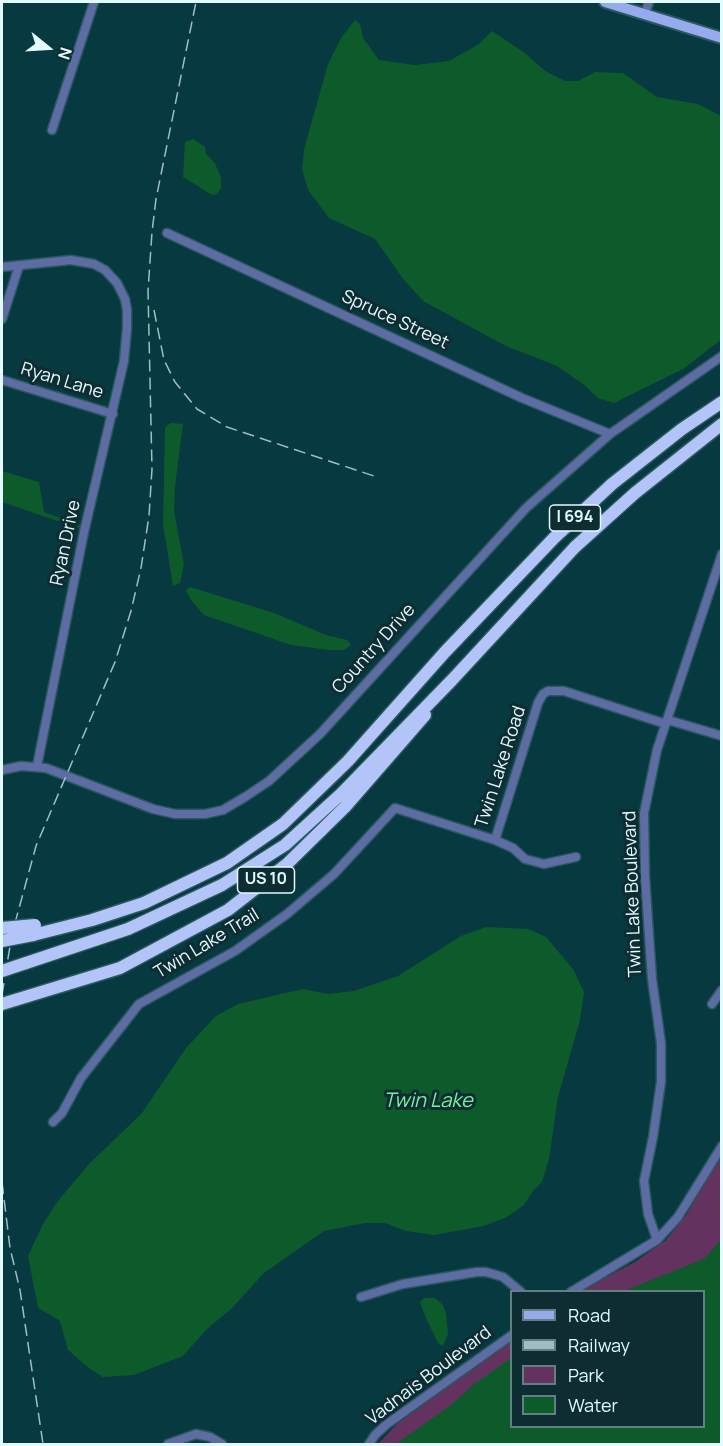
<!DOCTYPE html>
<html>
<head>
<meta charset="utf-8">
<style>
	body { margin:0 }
	#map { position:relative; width:723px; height:1446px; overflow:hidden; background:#073940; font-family:Manrope,sans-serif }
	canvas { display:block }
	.frame { position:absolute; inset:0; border:3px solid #e3faff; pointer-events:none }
	.legend { position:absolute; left:510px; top:1290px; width:195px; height:138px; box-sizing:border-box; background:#0d2d32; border:2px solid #637f84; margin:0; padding:8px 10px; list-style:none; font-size:18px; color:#e3faff }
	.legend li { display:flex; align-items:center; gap:12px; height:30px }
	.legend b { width:30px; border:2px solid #637f84 }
	.north { position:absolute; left:18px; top:18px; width:60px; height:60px; -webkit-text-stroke:4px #0d2d32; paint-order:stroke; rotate:108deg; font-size:16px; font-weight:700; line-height:24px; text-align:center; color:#e3faff }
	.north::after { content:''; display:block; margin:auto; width:21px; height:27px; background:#e3faff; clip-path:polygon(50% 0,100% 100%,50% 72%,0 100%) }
</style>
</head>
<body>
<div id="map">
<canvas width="723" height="1446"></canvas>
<div class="frame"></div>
<ul class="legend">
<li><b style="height:8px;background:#96abed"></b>Road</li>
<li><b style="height:8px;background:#9fbec4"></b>Railway</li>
<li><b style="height:16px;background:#63325f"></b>Park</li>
<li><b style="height:16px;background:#0d5b2a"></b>Water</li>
</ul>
<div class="north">N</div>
</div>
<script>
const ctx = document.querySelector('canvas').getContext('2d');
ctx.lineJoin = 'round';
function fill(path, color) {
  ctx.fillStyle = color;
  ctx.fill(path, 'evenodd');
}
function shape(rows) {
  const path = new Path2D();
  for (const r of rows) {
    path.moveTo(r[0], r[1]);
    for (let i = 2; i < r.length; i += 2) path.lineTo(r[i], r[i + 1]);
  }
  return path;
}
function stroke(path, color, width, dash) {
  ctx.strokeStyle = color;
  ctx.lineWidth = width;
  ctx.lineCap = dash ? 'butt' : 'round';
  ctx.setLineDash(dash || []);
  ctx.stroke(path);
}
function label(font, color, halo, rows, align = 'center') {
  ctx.font = font + ' Manrope,sans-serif';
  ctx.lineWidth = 6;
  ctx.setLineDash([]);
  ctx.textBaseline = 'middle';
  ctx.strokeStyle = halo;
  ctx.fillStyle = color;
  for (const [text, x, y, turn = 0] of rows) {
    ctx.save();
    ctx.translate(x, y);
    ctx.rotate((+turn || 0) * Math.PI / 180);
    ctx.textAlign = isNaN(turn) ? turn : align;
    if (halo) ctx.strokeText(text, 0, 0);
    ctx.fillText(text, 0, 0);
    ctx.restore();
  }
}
fill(shape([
	[721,1154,721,1444,378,1444,397,1424,511,1340,512,1426,704,1426,704,1292,579,1291,635,1262,666,1240,687,1214]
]), '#63325f');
fill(shape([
	[355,20,360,24,363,38,379,60,415,65,449,61,479,44,492,31,525,53,545,71,565,81,578,81,595,72,623,73,657,97,698,104,721,116,721,340,683,369,614,403,598,398,583,384,557,366,506,346,423,301,404,280,375,239,329,218,308,190,302,169,304,149,328,64,341,38],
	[193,139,205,147,206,154,215,163,221,178,221,188,217,194,212,195,183,177,185,142],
	[171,423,183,424,175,487,174,511,184,565,180,583,173,586,163,524,165,427],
	[2,471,39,482,44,512,80,525,80,527,78,528,2,502],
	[190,587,274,613,326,635,347,640,351,645,344,650,329,650,291,645,204,615,191,600,186,590],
	[486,927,528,929,546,937,573,969,584,992,580,1020,558,1097,549,1159,542,1182,533,1191,524,1205,507,1217,484,1226,434,1235,406,1231,385,1223,365,1223,324,1231,264,1273,232,1308,207,1329,183,1356,134,1375,103,1377,90,1369,68,1350,60,1321,38,1308,28,1256,43,1224,57,1202,89,1164,142,1113,186,1048,216,1016,238,1004,303,989,327,994,354,991,398,976,461,936],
	[721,1240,721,1444,396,1444,451,1405,473,1385,511,1358,512,1426,704,1426,704,1292,624,1291,704,1259],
	[424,1298,435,1298,443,1305,446,1313,448,1334,443,1346,438,1343,426,1318,420,1302]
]), '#0d5b2a');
const minor = shape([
	[645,13,649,2],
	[52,130,94,2],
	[167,233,522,398,610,434],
	[2,267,71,260,94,264,105,270,117,283,125,299,127,310,127,328,124,361,84,532,37,766],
	[2,319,19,266],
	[2,380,113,414],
	[668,720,722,736],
	[2,770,21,766,46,768,153,809,175,814,205,814,223,810,245,797,269,781,320,734,526,508,610,434,722,356],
	[495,840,513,848,525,859,544,864,576,857],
	[712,1004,722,990],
	[53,1122,62,1113,81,1078,139,1004,235,951,287,914,334,874,395,808,495,840,538,703,543,694,548,691,564,691,666,724],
	[657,1240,648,1214,644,1181,653,1137,661,1082,661,1043,652,979,645,877,644,813,657,750,722,554],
	[571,1292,657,1240,678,1217,722,1146],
	[361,1297,403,1284,477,1272,486,1272,503,1277,521,1292],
	[168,1444,196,1434,210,1437,222,1444],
	[369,1444,375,1435,387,1424,512,1335]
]);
const major = shape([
	[605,2,722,38]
]);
const highway = shape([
	[33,935,92,920,144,903,227,863,283,824,348,761,445,652,554,538,612,484,682,429,722,402],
	[26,963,128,929,222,885,285,845,341,794,452,680,575,547,635,493,722,424],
	[2,1004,120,968,228,910,287,864,345,807,425,715]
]);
stroke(minor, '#2a585f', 11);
stroke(major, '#2a585f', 14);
stroke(highway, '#2a585f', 15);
stroke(minor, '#5d6da3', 8);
stroke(major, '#96abed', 10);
stroke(highway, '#b3c4f9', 12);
stroke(shape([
	[154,310,164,360,175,382,197,409,227,427,377,477],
	[2,995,12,934,36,846,115,662,131,611,141,568,149,516,152,469,148,291,152,232,156,199,196,2],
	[2,1182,10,1248,20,1290,43,1444]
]), '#9fbec4', 1.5, [12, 6]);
const highwayBridge = shape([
	[2,928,35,925],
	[2,941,33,935],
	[2,971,26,963]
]);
stroke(highwayBridge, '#2a585f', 15, []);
stroke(highwayBridge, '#b3c4f9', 12);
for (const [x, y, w] of [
	[575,518,51],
	[266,880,57]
]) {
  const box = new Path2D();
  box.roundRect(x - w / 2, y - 13, w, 26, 4.5);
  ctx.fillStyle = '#0d2d32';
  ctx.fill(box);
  stroke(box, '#e3faff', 1.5);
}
label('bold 16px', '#e3faff', null, [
	["I 694",575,518],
	["US 10",266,880]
]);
label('18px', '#e3faff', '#0d2d32', [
	["Spruce Street",395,320,25],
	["Ryan Lane",62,381,17],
	["Ryan Drive",66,543,-78],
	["Country Drive",374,649,-48],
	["Twin Lake Road",501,767,-72],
	["Twin Lake Boulevard",633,894,-92],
	["Twin Lake Trail",207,944,-31],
	["Vadnais Boulevard",429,1376,-37]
]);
label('italic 20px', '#7af199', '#0d2d32', [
	["Twin Lake",428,1101]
]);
</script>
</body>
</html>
